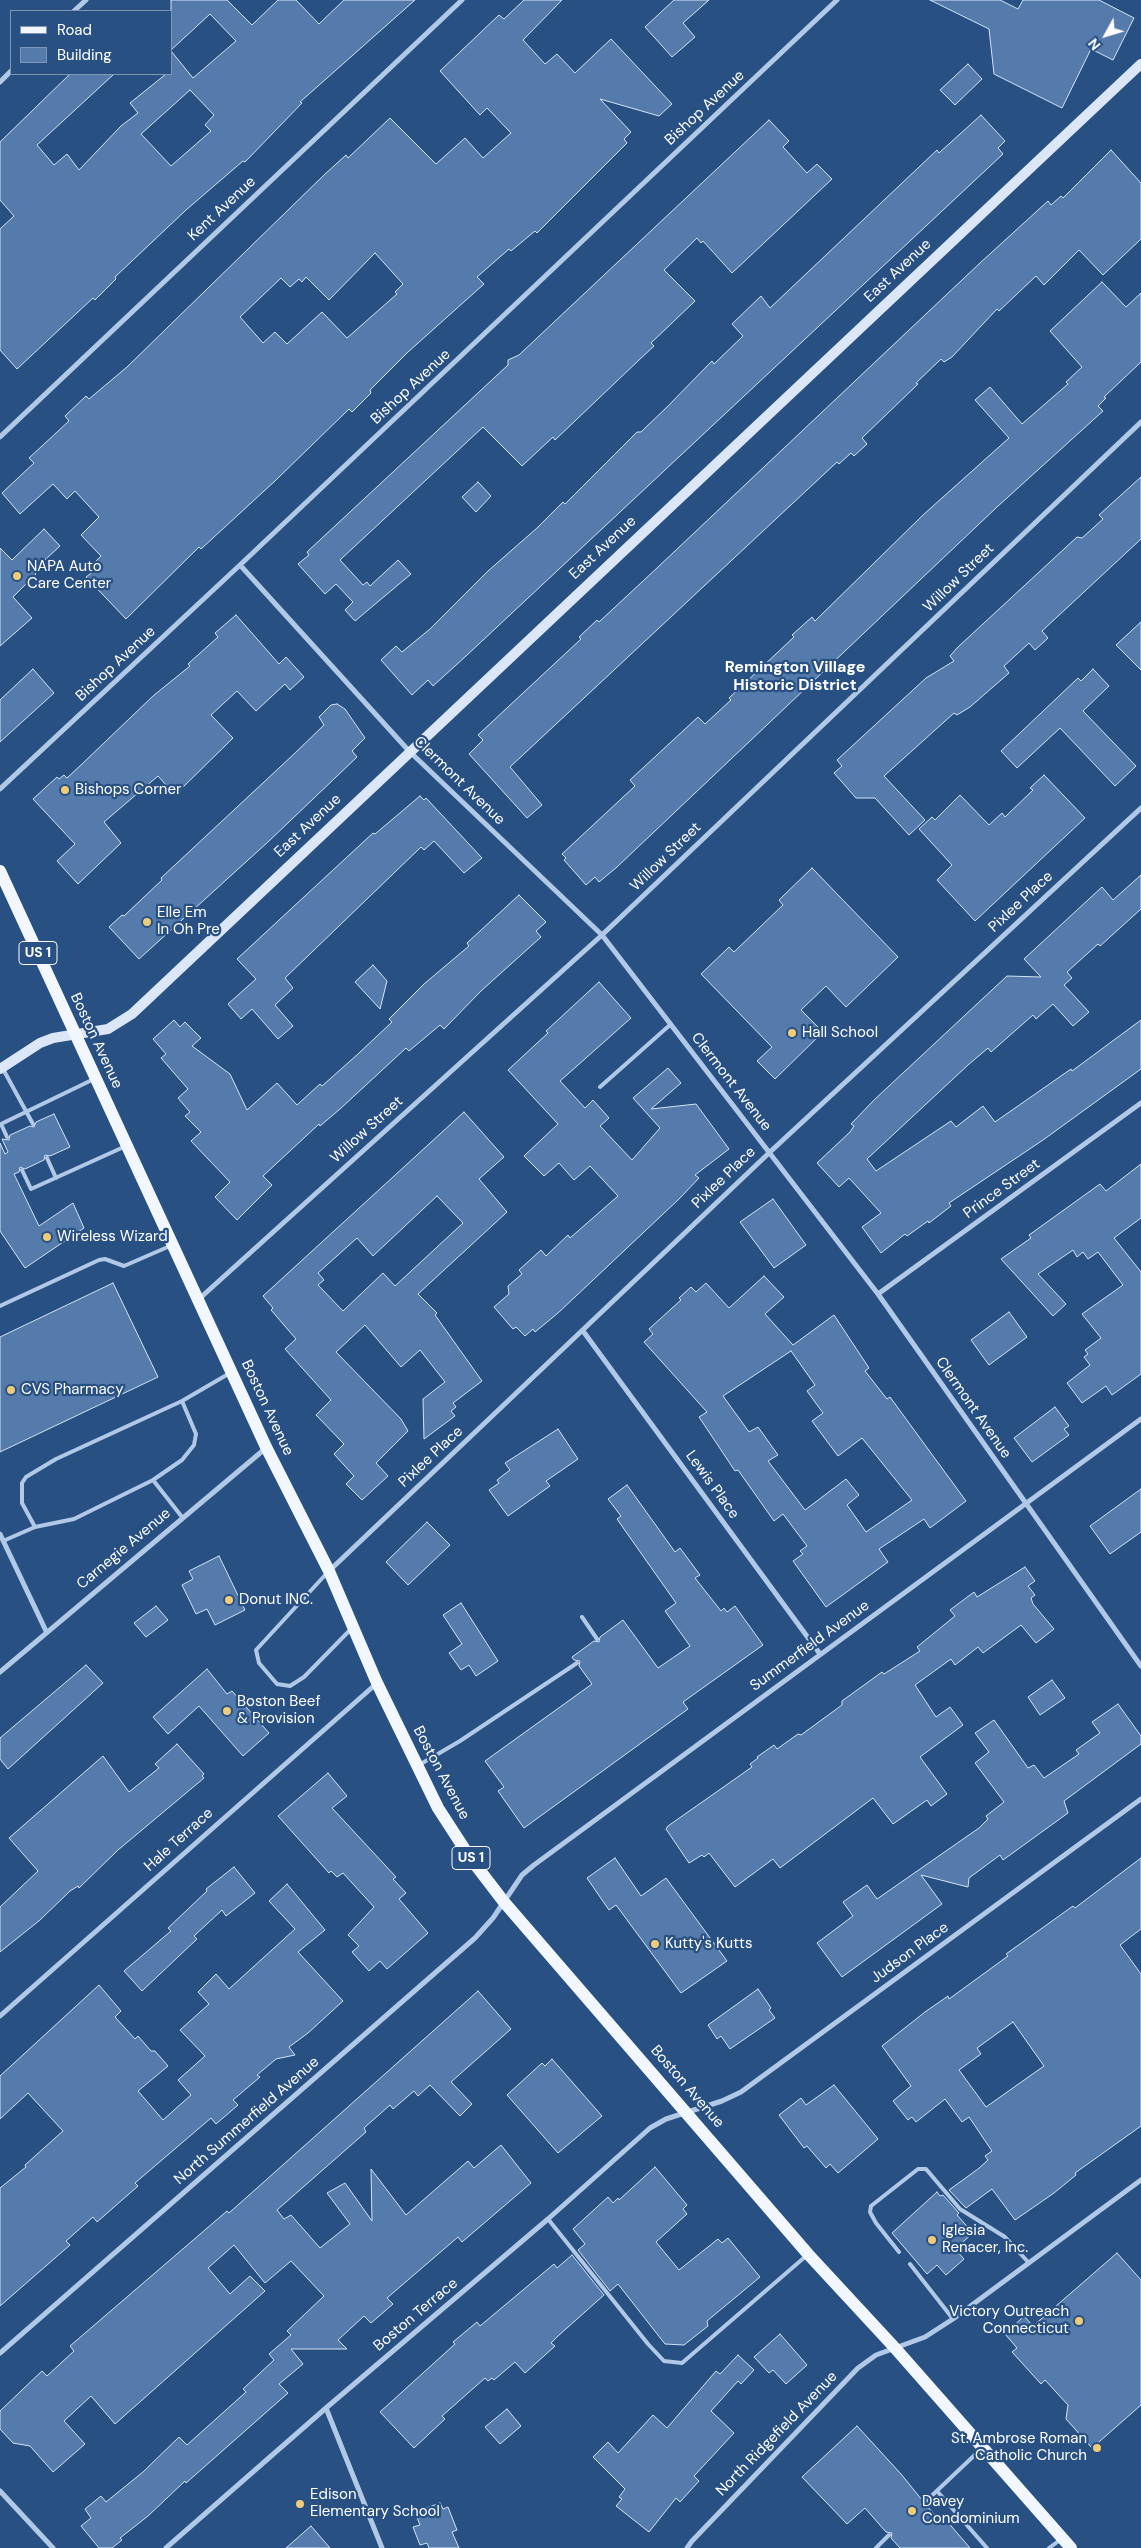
<!DOCTYPE html>
<html>
<head>
<meta charset="utf-8">
<style>
	body { margin:0 }
	#map { position:relative; width:1141px; height:2548px; overflow:hidden; background:#285083; font-family:"DM Sans",sans-serif }
	canvas { display:block }
	.legend { position:absolute; left:10px; top:10px; width:162px; height:65px; box-sizing:border-box; background:#285083; border:1px solid #7e96b5; margin:0; padding:6px 9px; list-style:none; font-size:15px; color:#fff }
	.legend li { display:flex; align-items:center; gap:10px; height:25px }
	.legend b { width:25px; border:1px solid #7e96b5 }
	.north { position:absolute; left:1081px; top:10px; width:50px; height:50px; -webkit-text-stroke:4px #285083; paint-order:stroke; rotate:231deg; font-size:14px; font-weight:700; line-height:20px; text-align:center; color:#fff }
	.north::after { content:''; display:block; margin:auto; width:18px; height:22px; background:#fff; clip-path:polygon(50% 0,100% 100%,50% 72%,0 100%) }
</style>
</head>
<body>
<div id="map">
<canvas width="1141" height="2548"></canvas>
<ul class="legend">
<li><b style="height:6px;background:#f2f7fd"></b>Road</li>
<li><b style="height:14px;background:#557bac"></b>Building</li>
</ul>
<div class="north">N</div>
</div>
<script>
const ctx = document.querySelector('canvas').getContext('2d');
ctx.lineJoin = 'round';
function fill(path, color) {
  ctx.fillStyle = color;
  ctx.fill(path, 'evenodd');
}
function shape(rows) {
  const path = new Path2D();
  for (const r of rows) {
    path.moveTo(r[0], r[1]);
    for (let i = 2; i < r.length; i += 2) path.lineTo(r[i], r[i + 1]);
  }
  return path;
}
function stroke(path, color, width, dash) {
  ctx.strokeStyle = color;
  ctx.lineWidth = width;
  ctx.lineCap = dash ? 'butt' : 'round';
  ctx.setLineDash(dash || []);
  ctx.stroke(path);
}
function label(font, color, halo, rows, align = 'center') {
  ctx.font = font + ' "DM Sans",sans-serif';
  ctx.lineWidth = 4.5;
  ctx.setLineDash([]);
  ctx.textBaseline = 'middle';
  ctx.strokeStyle = halo;
  ctx.fillStyle = color;
  for (const [text, x, y, turn = 0] of rows) {
    ctx.save();
    ctx.translate(x, y);
    ctx.rotate((+turn || 0) * Math.PI / 180);
    ctx.textAlign = isNaN(turn) ? turn : align;
    if (halo) ctx.strokeText(text, 0, 0);
    ctx.fillText(text, 0, 0);
    ctx.restore();
  }
}
const building = shape([
	[171,0,227,0,252,25,278,0,296,0,319,24,344,0,415,0,300,102,302,103,245,162,243,161,186,210,115,277,116,279,95,300,93,298,17,369,0,350,0,229,14,216,0,200,0,142,70,74,114,74,37,145,54,165,67,154,79,170,121,126,138,113,130,103,166,74,171,74,171,51,193,78,236,41,210,14,171,50,171,0],
	[190,90,214,115,205,125,211,131,171,166,141,134,190,90],
	[524,0,562,0,523,40,545,64,557,54,575,73,611,39,672,104,659,116,600,99,631,132,624,139,627,143,537,233,535,231,511,251,509,249,477,277,484,284,408,352,370,390,371,393,352,412,349,409,276,480,201,549,199,547,126,619,86,577,94,571,90,567,101,556,81,535,99,517,75,491,67,499,53,484,20,514,2,493,34,463,29,458,69,421,65,416,86,396,89,399,127,367,324,175,346,155,348,158,390,118,436,164,465,138,483,158,511,133,487,108,480,115,440,71,499,15,504,19,524,0],
	[375,253,403,284,395,292,397,294,347,338,322,312,287,344,275,332,263,343,240,317,281,278,290,287,299,279,302,282,306,277,329,300,375,253],
	[674,0,709,0,683,23,695,37,672,57,645,27,674,0],
	[930,0,1000,0,1018,9,1023,0,1099,0,1134,18,1113,60,1091,49,1062,108,994,74,989,29,930,0],
	[968,64,982,79,955,105,940,90,968,64],
	[981,115,1005,141,998,148,1003,154,466,656,433,686,428,680,412,695,381,660,396,646,402,652,430,629,488,571,537,528,563,502,565,504,637,432,641,432,667,407,712,361,714,364,743,336,732,324,761,296,770,308,937,150,939,153,981,115],
	[769,120,789,141,783,147,807,173,817,164,832,179,732,273,703,241,701,243,697,238,664,270,695,301,651,343,654,346,639,360,555,440,553,437,522,466,483,427,340,560,363,585,367,582,370,586,398,560,411,574,355,621,345,610,353,602,336,584,325,594,298,564,309,555,307,552,508,365,508,360,519,355,553,323,769,120],
	[1111,150,1141,183,1141,239,1103,275,1079,250,1044,285,1036,276,999,311,997,309,952,357,944,362,941,359,916,383,918,384,862,438,867,444,854,456,851,453,839,464,837,462,510,767,542,805,527,818,469,754,483,740,478,735,581,639,579,637,597,620,599,622,657,568,980,263,1048,201,1051,205,1061,196,1063,198,1111,150],
	[1102,282,1126,307,1141,293,1141,362,1104,397,1106,398,1098,406,1103,411,997,507,617,867,599,882,595,877,586,885,564,860,566,858,562,854,635,786,630,780,698,717,705,724,731,700,729,698,794,637,792,635,812,617,815,621,923,515,1009,438,975,400,990,387,1022,424,1068,384,1066,382,1082,367,1050,331,1102,282],
	[1141,477,1141,539,1042,631,1048,638,1035,650,1029,643,1004,666,1009,673,970,707,957,715,954,713,884,776,925,820,909,835,875,798,856,798,834,773,842,766,837,760,926,678,954,661,950,656,958,647,1077,537,1082,538,1103,519,1099,515,1141,477],
	[478,482,491,496,476,512,462,497,478,482],
	[44,529,60,546,33,571,36,574,13,597,32,618,0,646,0,548,12,560,44,529],
	[236,615,279,664,286,657,304,677,290,690,285,684,256,711,237,691,211,715,233,738,175,795,158,776,104,822,121,843,78,884,57,861,75,844,33,799,57,777,59,779,64,775,67,778,82,764,153,696,190,666,188,664,218,637,215,633,236,615],
	[1141,622,1141,670,1116,645,1141,622],
	[33,669,54,693,0,742,0,700,33,669],
	[1093,669,1109,686,1083,711,1136,766,1115,786,1060,728,1017,768,1001,751,1078,678,1081,681,1093,669],
	[337,704,345,709,365,738,352,751,357,757,269,841,139,959,109,927,122,915,124,916,162,880,161,878,294,754,324,725,319,717,331,705,337,704],
	[1044,775,1085,818,975,921,937,880,952,865,919,829,932,817,935,820,960,795,989,825,1002,813,1005,817,1033,790,1030,788,1044,775],
	[420,796,424,800,426,798,482,858,464,873,434,841,424,850,421,847,285,978,293,988,275,1005,293,1026,278,1039,252,1009,241,1019,228,1004,256,979,237,959,373,833,375,834,420,796],
	[812,868,898,957,846,1007,826,986,801,1010,823,1032,775,1079,757,1061,772,1047,701,974,729,947,734,952,783,905,779,900,812,868],
	[1141,875,1141,909,1100,946,1098,944,1067,972,1072,978,1064,985,1089,1012,1073,1026,1053,1004,1036,1019,1033,1015,991,1052,988,1048,968,1065,867,1159,876,1171,951,1121,956,1127,983,1106,995,1122,1071,1069,1072,1071,1141,1020,1141,1069,1043,1140,949,1203,951,1206,929,1223,928,1221,907,1236,905,1234,881,1253,862,1227,881,1213,849,1178,839,1187,817,1163,850,1132,854,1126,851,1124,874,1100,1007,976,1041,977,1024,959,1102,887,1113,900,1141,875],
	[519,895,546,922,536,931,541,937,481,991,444,1029,440,1025,409,1051,406,1048,340,1109,320,1126,319,1124,263,1176,272,1185,237,1220,215,1197,230,1182,191,1141,201,1132,185,1116,190,1112,178,1098,188,1089,161,1058,166,1054,153,1039,174,1020,180,1027,185,1022,201,1038,192,1046,230,1074,247,1110,277,1083,297,1105,320,1084,322,1086,358,1054,392,1022,389,1019,424,984,469,946,467,943,519,895],
	[373,965,387,981,380,1009,355,982,373,965],
	[599,982,631,1018,560,1081,585,1108,593,1100,609,1118,600,1126,632,1160,660,1128,633,1098,668,1068,681,1083,651,1109,696,1104,729,1149,695,1175,699,1178,679,1199,558,1313,535,1332,533,1329,525,1336,516,1327,513,1329,494,1307,509,1294,508,1286,522,1274,519,1270,541,1250,546,1256,568,1235,570,1238,618,1196,590,1166,574,1180,559,1163,544,1176,524,1156,558,1124,508,1070,548,1033,546,1031,599,982],
	[464,1112,504,1157,479,1179,507,1212,418,1294,437,1313,435,1315,482,1381,453,1403,456,1407,451,1411,455,1416,424,1439,423,1399,445,1382,420,1350,401,1367,365,1325,336,1352,401,1419,408,1431,376,1463,388,1476,362,1500,346,1484,354,1476,334,1454,344,1444,316,1415,331,1400,285,1349,296,1339,271,1310,273,1308,263,1296,464,1112],
	[437,1196,463,1223,395,1286,383,1273,343,1311,318,1285,324,1280,318,1273,357,1238,373,1256,437,1196],
	[54,1114,70,1147,50,1156,45,1155,44,1160,25,1169,20,1167,19,1172,14,1174,39,1226,73,1203,84,1228,25,1268,0,1231,0,1143,5,1154,8,1152,2,1139,9,1140,10,1135,30,1126,34,1127,36,1122,54,1114],
	[1141,1164,1141,1218,1114,1238,1141,1272,1141,1374,1112,1395,1106,1386,1082,1403,1067,1383,1090,1365,1084,1357,1088,1354,1085,1350,1101,1338,1082,1314,1123,1285,1098,1252,1088,1259,1083,1252,1077,1257,1073,1250,1038,1274,1066,1304,1053,1316,1001,1259,1031,1238,1029,1235,1100,1184,1106,1191,1141,1164],
	[773,1199,806,1245,774,1268,740,1222,773,1199],
	[764,1276,784,1297,765,1314,793,1345,834,1315,869,1368,865,1371,887,1399,890,1397,966,1501,930,1528,924,1519,879,1549,888,1562,826,1607,793,1561,803,1554,800,1551,807,1546,783,1514,774,1521,738,1470,735,1471,699,1417,707,1412,644,1342,653,1334,649,1329,681,1300,679,1298,691,1287,696,1292,706,1283,729,1308,764,1276],
	[791,1351,815,1385,807,1391,823,1413,812,1421,838,1456,862,1438,912,1500,866,1532,847,1505,859,1495,846,1479,805,1510,768,1461,778,1455,758,1427,749,1432,723,1396,791,1351],
	[113,1283,158,1377,0,1452,0,1337,113,1283],
	[1009,1312,1027,1337,989,1365,971,1340,1009,1312],
	[1055,1407,1069,1426,1064,1429,1069,1435,1032,1462,1014,1438,1055,1407],
	[558,1429,578,1459,546,1481,550,1486,508,1516,489,1490,499,1483,497,1480,510,1470,505,1463,558,1429],
	[627,1485,675,1552,680,1548,700,1575,695,1578,721,1611,724,1608,727,1612,735,1606,763,1645,683,1702,688,1709,524,1828,498,1791,504,1787,485,1761,592,1684,579,1666,580,1661,574,1660,572,1657,594,1641,599,1642,600,1637,623,1620,658,1668,690,1646,665,1611,676,1603,617,1519,621,1516,608,1499,627,1485],
	[1141,1489,1141,1532,1110,1554,1090,1526,1141,1489],
	[427,1522,450,1545,408,1585,386,1562,427,1522],
	[219,1556,245,1610,215,1625,207,1609,196,1614,182,1585,193,1579,189,1571,219,1556],
	[1025,1567,1035,1581,1028,1586,1035,1595,1031,1598,1033,1604,1054,1629,1036,1643,1021,1625,983,1653,978,1647,955,1665,951,1659,915,1685,936,1717,950,1707,963,1725,920,1757,947,1794,931,1806,927,1800,893,1824,873,1798,780,1868,773,1859,735,1887,709,1853,704,1857,702,1855,689,1863,666,1829,668,1826,752,1767,750,1764,758,1758,757,1757,774,1745,777,1749,798,1734,801,1735,842,1705,842,1701,882,1672,884,1674,920,1651,917,1647,955,1616,950,1610,974,1592,977,1597,1025,1567],
	[461,1603,498,1661,476,1676,469,1665,461,1670,449,1653,462,1644,443,1615,461,1603],
	[156,1606,168,1620,146,1637,134,1623,156,1606],
	[86,1665,103,1683,8,1769,0,1759,0,1738,86,1665],
	[207,1669,227,1694,232,1691,269,1733,243,1756,199,1706,168,1734,153,1717,207,1669],
	[1052,1680,1065,1698,1040,1715,1028,1697,1052,1680],
	[1118,1704,1141,1736,1141,1744,1064,1801,1068,1813,1003,1860,1000,1855,969,1878,968,1887,921,1875,942,1904,842,1977,817,1943,853,1916,843,1902,867,1885,877,1899,979,1828,988,1819,986,1816,1004,1802,975,1763,989,1752,975,1733,994,1720,1028,1768,1034,1765,1044,1778,1079,1754,1076,1750,1100,1733,1092,1722,1118,1704],
	[177,1744,204,1774,202,1776,204,1778,118,1850,79,1888,78,1886,70,1891,40,1920,0,1952,0,1907,38,1871,9,1838,103,1756,129,1792,159,1768,155,1764,177,1744],
	[328,1773,347,1796,332,1808,396,1877,393,1879,406,1893,399,1899,428,1933,387,1969,380,1961,369,1971,352,1952,359,1946,348,1935,374,1907,343,1873,337,1877,331,1871,329,1873,278,1816,328,1773],
	[615,1858,641,1896,666,1878,727,1961,681,1993,616,1905,609,1910,587,1878,615,1858],
	[1141,1858,1141,1929,1120,1945,1141,1974,1141,2126,1075,2173,1076,2175,1054,2193,1015,2220,992,2189,966,2208,949,2190,978,2169,988,2160,985,2156,992,2151,969,2117,962,2122,945,2099,916,2122,912,2117,908,2120,893,2101,911,2086,882,2046,925,2012,948,1996,949,1999,1008,1956,1006,1954,1073,1906,1075,1908,1141,1858],
	[1013,2022,1044,2066,986,2107,959,2070,981,2054,977,2048,1013,2022],
	[234,1867,255,1893,226,1916,222,1910,194,1936,197,1939,142,1991,124,1971,171,1931,168,1928,207,1891,206,1889,234,1867],
	[287,1884,325,1930,298,1952,343,2001,308,2033,289,2047,295,2055,276,2059,257,2075,260,2077,233,2100,238,2105,216,2124,211,2118,135,2183,138,2186,97,2222,93,2217,66,2241,70,2245,0,2306,0,2188,26,2167,25,2165,63,2131,28,2093,0,2119,0,2076,99,1985,121,2011,115,2017,135,2039,138,2036,151,2051,155,2051,168,2066,138,2091,163,2120,191,2095,178,2080,205,2056,180,2030,209,2004,198,1992,216,1974,229,1989,295,1929,269,1901,287,1884],
	[758,1989,771,2008,769,2010,775,2018,730,2049,721,2036,717,2039,708,2025,758,1989],
	[478,1991,511,2029,451,2082,472,2104,460,2116,430,2085,418,2096,414,2091,393,2109,390,2105,364,2128,366,2132,277,2210,284,2219,291,2215,320,2248,350,2224,327,2193,345,2183,372,2221,371,2169,406,2215,468,2161,474,2168,501,2145,531,2183,462,2242,458,2237,387,2298,393,2304,371,2323,364,2316,338,2340,347,2349,291,2349,303,2364,279,2384,288,2393,186,2483,185,2481,148,2516,120,2538,122,2540,112,2548,99,2548,81,2526,91,2518,85,2509,101,2496,106,2502,143,2472,179,2437,187,2445,246,2392,243,2389,274,2360,269,2354,291,2335,287,2331,324,2296,291,2261,265,2283,234,2245,208,2268,230,2294,250,2276,265,2291,115,2424,91,2396,64,2421,85,2444,53,2472,30,2446,13,2443,0,2429,0,2411,42,2371,47,2376,74,2351,70,2346,227,2211,229,2213,478,1991],
	[552,2059,602,2116,558,2153,507,2095,542,2063,545,2066,552,2059],
	[834,2085,878,2139,838,2173,830,2164,826,2168,807,2146,804,2148,779,2115,801,2098,806,2105,834,2085],
	[655,2167,687,2205,683,2209,687,2214,656,2242,679,2270,718,2239,722,2243,728,2238,760,2277,707,2321,708,2326,684,2345,665,2344,618,2284,610,2291,578,2250,585,2244,573,2229,608,2197,613,2203,618,2198,619,2200,655,2167],
	[937,2192,940,2196,943,2195,959,2213,957,2215,973,2233,955,2249,964,2259,946,2275,937,2265,927,2274,892,2233,937,2192],
	[1117,2253,1141,2280,1141,2405,1092,2448,1066,2419,1068,2405,1045,2380,1041,2384,1012,2352,1017,2348,1005,2334,1024,2316,1033,2326,1117,2253],
	[572,2255,604,2295,558,2336,551,2343,555,2346,525,2373,515,2362,494,2380,492,2378,488,2381,485,2378,442,2416,445,2419,414,2448,380,2412,455,2344,453,2342,477,2322,480,2326,554,2264,557,2268,572,2255],
	[780,2334,807,2365,786,2384,773,2370,769,2373,754,2357,780,2334],
	[738,2355,754,2370,741,2384,738,2381,711,2411,734,2433,694,2476,699,2481,680,2502,676,2498,649,2532,616,2506,622,2499,619,2497,625,2489,593,2457,608,2442,618,2453,653,2415,667,2428,716,2371,720,2374,738,2355],
	[507,2409,521,2426,500,2444,485,2427,507,2409],
	[857,2426,901,2474,922,2500,921,2505,927,2506,942,2523,946,2520,970,2548,900,2548,891,2538,892,2533,886,2532,865,2508,847,2524,802,2477,857,2426],
	[440,2503,443,2509,448,2507,457,2530,452,2532,459,2548,429,2548,427,2543,420,2545,413,2527,420,2525,415,2512,440,2503],
	[311,2526,330,2548,286,2548,311,2526]
]);
fill(building, '#557bac');
stroke(building, '#d4e3f5', 1);
stroke(shape([
	[3,1069,33,1124],
	[600,1087,671,1024],
	[7,1137,1,1124,94,1079],
	[47,1158,56,1178],
	[22,1170,31,1189,126,1146],
	[0,1306,99,1260,105,1259,124,1266,170,1246],
	[182,1401,230,1373],
	[153,1480,182,1517],
	[3,1541,35,1527,74,1519,153,1480,182,1460,194,1445,196,1434,182,1401,56,1459,26,1477,22,1483,22,1503,35,1527],
	[327,1573,256,1650,259,1663,277,1684,290,1686,304,1677,351,1629],
	[582,1617,597,1639],
	[419,1765,460,1741,577,1663],
	[548,2219,648,2344,664,2361,682,2363,806,2256],
	[899,2252,876,2223,870,2212,871,2206,918,2169,926,2169,960,2209,1005,2237,1029,2263],
	[910,2264,953,2319],
	[937,2491,987,2548],
	[924,2503,980,2450],
	[876,2548,889,2535],
	[1049,2548,1060,2540]
]), '#b1c9e7', 4);
stroke(shape([
	[74,11,86,0],
	[0,82,11,71],
	[0,437,462,0],
	[240,565,409,751,602,935,878,1294,1141,1666],
	[0,789,240,565,837,0],
	[878,1294,1141,1103],
	[199,1299,602,935,1141,422],
	[583,1331,820,1654],
	[0,1534,46,1631],
	[329,1571,770,1152,1141,808],
	[0,1672,266,1448],
	[0,2016,376,1684],
	[0,2353,475,1938,493,1918,522,1875,534,1865,1141,1419],
	[326,2408,382,2548],
	[0,2491,53,2548],
	[166,2548,326,2408,548,2219,650,2128,666,2119,722,2101,741,2092,1141,1799],
	[687,2548,692,2541,858,2368,876,2355,925,2337,953,2319,1141,2180]
]), '#b1c9e7', 5);
stroke(shape([
	[0,1069,40,1043,53,1038,108,1029,132,1014,1141,64]
]), '#dbe7f6', 10);
stroke(shape([
	[0,871,266,1447,329,1571,377,1683,438,1808,471,1859,504,1902,808,2254,895,2348,1071,2548]
]), '#f2f7fd', 12);
for (const [x, y, r, color] of [
	[17,576,5,"#eecc78"],
	[65,790,5,"#eecc78"],
	[147,922,5,"#eecc78"],
	[792,1033,5,"#eecc78"],
	[47,1237,5,"#eecc78"],
	[11,1390,5,"#eecc78"],
	[229,1600,5,"#eecc78"],
	[227,1711,5,"#eecc78"],
	[655,1944,5,"#eecc78"],
	[932,2240,5,"#eecc78"],
	[1079,2321,5,"#eecc78"],
	[1097,2448,5,"#eecc78"],
	[300,2504,5,"#eecc78"],
	[912,2511,5,"#eecc78"]
]) {
  const dot = new Path2D();
  dot.arc(x, y, r, 0, 2 * Math.PI);
  ctx.fillStyle = color;
  ctx.fill(dot);
  stroke(dot, '#285083', 2);
}
for (const [x, y, w] of [
	[38,953,38],
	[471,1858,38]
]) {
  const box = new Path2D();
  box.roundRect(x - w / 2, y - 11.5, w, 23, 4);
  ctx.fillStyle = '#285083';
  ctx.fill(box);
  stroke(box, '#fff', 1);
}
label('bold 14px', '#fff', null, [
	["US 1",38,953],
	["US 1",471,1858]
]);
label('15px', '#fff', '#285083', [
	["Bishop Avenue",705,108,-43],
	["Kent Avenue",222,209,-43],
	["East Avenue",898,271,-43],
	["Bishop Avenue",411,387,-43],
	["East Avenue",603,548,-43],
	["Willow Street",959,578,-44],
	["Bishop Avenue",116,664,-43],
	["Clermont Avenue",459,781,44],
	["East Avenue",308,826,-43],
	["Willow Street",666,857,-44],
	["Pixlee Place",1021,902,-43],
	["Boston Avenue",96,1041,65],
	["Clermont Avenue",731,1082,52],
	["Willow Street",367,1130,-42],
	["Pixlee Place",724,1178,-44],
	["Prince Street",1002,1189,-36],
	["Boston Avenue",267,1408,65],
	["Clermont Avenue",973,1408,55],
	["Pixlee Place",431,1457,-43],
	["Lewis Place",712,1485,54],
	["Carnegie Avenue",124,1549,-40],
	["Summerfield Avenue",810,1646,-36],
	["Boston Avenue",441,1773,62],
	["Hale Terrace",179,1840,-42],
	["Judson Place",910,1953,-36],
	["Boston Avenue",687,2087,49],
	["North Summerfield Avenue",247,2121,-41],
	["Boston Terrace",416,2315,-40],
	["North Ridgefield Avenue",777,2434,-46]
]);
label('15px', '#fff', '#285083', [
	["NAPA Auto",27,567],
	["Care Center",27,584],
	["Bishops Corner",75,790],
	["Elle Em",157,913],
	["In Oh Pre",157,930],
	["Hall School",802,1033],
	["Wireless Wizard",57,1237],
	["CVS Pharmacy",21,1390],
	["Donut INC.",239,1600],
	["Boston Beef",237,1702],
	["& Provision",237,1719],
	["Kutty's Kutts",665,1944],
	["Iglesia",942,2231],
	["Renacer, Inc.",942,2248],
	["Victory Outreach",1069,2312,"right"],
	["Connecticut",1069,2329,"right"],
	["St. Ambrose Roman",1087,2439,"right"],
	["Catholic Church",1087,2456,"right"],
	["Edison",310,2495],
	["Elementary School",310,2512],
	["Davey",922,2502],
	["Condominium",922,2519]
], 'left');
label('bold 16px', '#fff', '#285083', [
	["Remington Village",795,668],
	["Historic District",795,686]
]);
</script>
</body>
</html>
